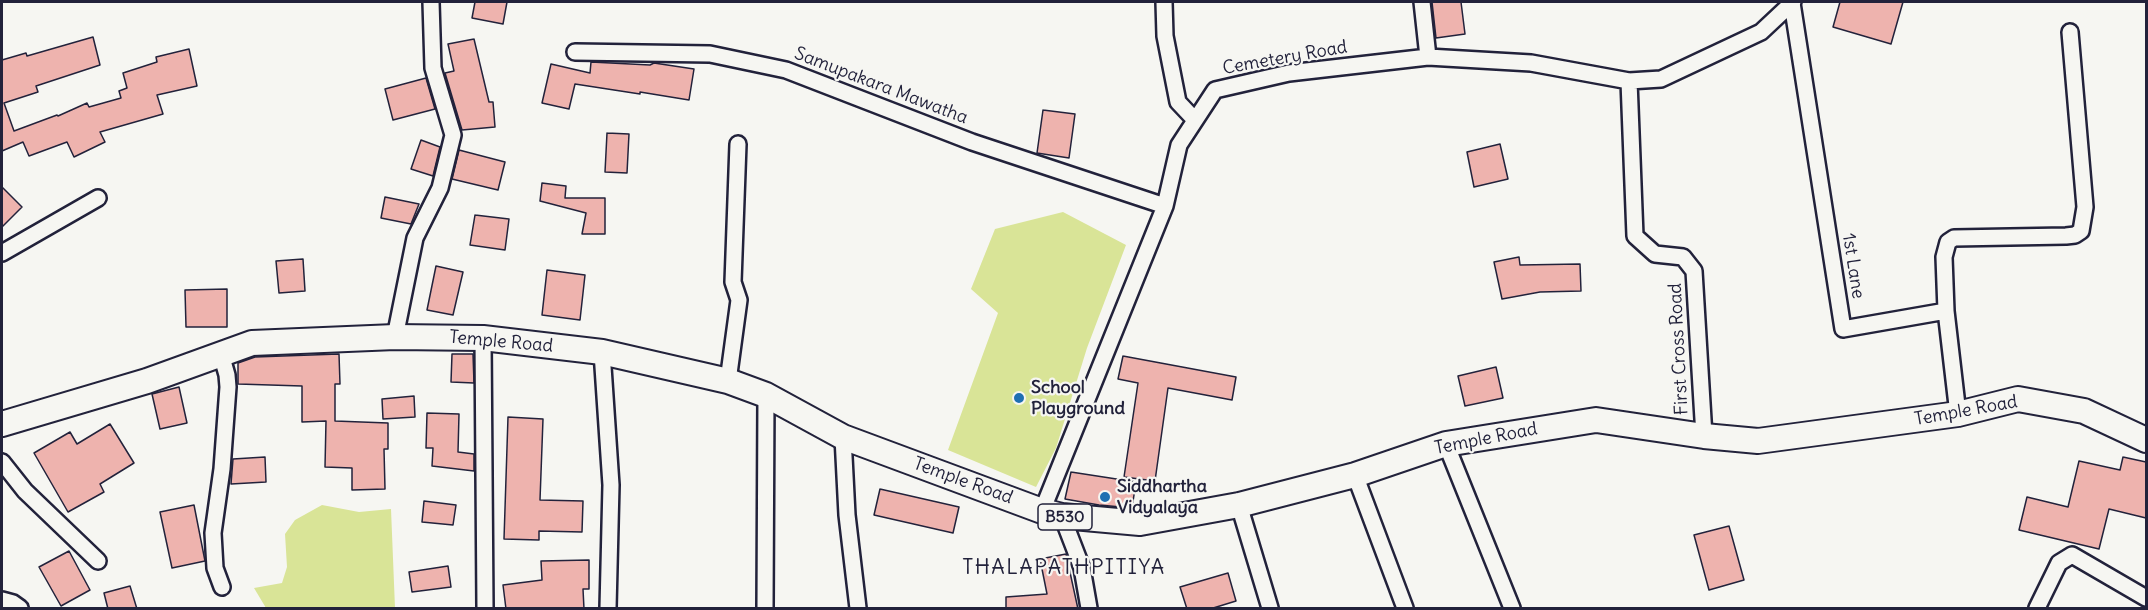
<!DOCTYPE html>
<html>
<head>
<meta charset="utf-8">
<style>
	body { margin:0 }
	#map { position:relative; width:2148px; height:610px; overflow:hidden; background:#f6f6f2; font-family:Delius,sans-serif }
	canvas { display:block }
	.frame { position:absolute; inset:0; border:3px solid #22223b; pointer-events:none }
</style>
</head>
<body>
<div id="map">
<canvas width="2148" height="610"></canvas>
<div class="frame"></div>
</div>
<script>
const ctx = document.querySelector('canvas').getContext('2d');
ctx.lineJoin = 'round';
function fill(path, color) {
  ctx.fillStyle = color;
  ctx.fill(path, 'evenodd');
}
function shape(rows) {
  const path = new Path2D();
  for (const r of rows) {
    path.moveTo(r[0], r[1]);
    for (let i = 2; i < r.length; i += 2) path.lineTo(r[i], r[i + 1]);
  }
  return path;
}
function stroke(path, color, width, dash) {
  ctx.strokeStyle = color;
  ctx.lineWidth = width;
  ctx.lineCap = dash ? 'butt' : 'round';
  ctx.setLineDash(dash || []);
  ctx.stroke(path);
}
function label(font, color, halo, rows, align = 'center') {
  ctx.font = font + ' Delius,sans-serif';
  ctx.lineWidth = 4.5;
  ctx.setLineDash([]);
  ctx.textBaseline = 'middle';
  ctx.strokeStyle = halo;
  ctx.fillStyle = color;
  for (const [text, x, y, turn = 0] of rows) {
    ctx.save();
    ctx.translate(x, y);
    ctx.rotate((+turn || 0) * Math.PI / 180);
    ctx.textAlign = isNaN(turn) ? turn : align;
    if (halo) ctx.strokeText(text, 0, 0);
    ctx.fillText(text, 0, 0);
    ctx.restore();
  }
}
fill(shape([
	[1063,212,1126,245,1087,348,1056,448,1036,487,948,450,998,313,971,289,995,229],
	[322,505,359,512,391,509,395,608,266,608,254,588,282,583,287,567,285,534,295,520]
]), '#d9e497');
const building = shape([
	[475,2,507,2,503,24,472,18,475,2],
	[1432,2,1461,2,1465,34,1436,38,1432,2],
	[1840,2,1903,2,1891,44,1833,27,1840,2],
	[93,37,100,65,36,86,38,92,4,103,14,131,57,115,58,116,87,103,89,107,121,98,119,91,127,88,123,73,157,62,156,57,189,49,197,86,157,95,163,114,100,132,105,142,74,157,67,142,29,156,23,142,2,151,2,60,26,53,27,56,93,37],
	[474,39,489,102,493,102,495,127,462,130,445,73,454,71,448,44,474,39],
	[591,62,650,65,654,63,694,69,689,100,640,92,640,94,575,84,569,109,542,103,551,64,590,73,591,62],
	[426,78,435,109,393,120,385,89,426,78],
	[1043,110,1075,114,1069,158,1037,153,1043,110],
	[607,133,629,134,627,173,605,172,607,133],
	[421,140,440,147,433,176,411,169,421,140],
	[1500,144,1508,179,1474,187,1467,152,1500,144],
	[459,150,505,162,498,190,452,179,459,150],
	[542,183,566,186,565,198,605,198,605,234,582,234,586,213,540,201,542,183],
	[2,187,22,207,2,227,2,187],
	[385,197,419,204,411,224,381,218,385,197],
	[475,215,509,219,505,250,470,245,475,215],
	[1519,257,1520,265,1580,264,1581,291,1540,292,1502,299,1494,262,1519,257],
	[303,259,305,291,279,293,276,261,303,259],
	[436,266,463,272,453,315,427,310,436,266],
	[547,270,585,275,580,320,542,315,547,270],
	[227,289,227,327,186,327,185,290,227,289],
	[339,354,340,384,335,384,335,421,388,423,388,449,384,449,385,489,352,490,352,468,325,467,326,421,302,422,302,386,238,384,238,363,255,357,339,354],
	[452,354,473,354,474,383,451,382,452,354],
	[1123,356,1236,377,1232,400,1168,388,1155,481,1124,477,1138,383,1118,379,1123,356],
	[1496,367,1503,398,1465,406,1458,376,1496,367],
	[179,387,187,423,160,429,152,394,179,387],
	[414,396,415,417,383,419,382,399,414,396],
	[427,413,459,414,458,452,474,454,474,471,432,466,433,448,426,448,427,413],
	[508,417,543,419,540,500,583,501,582,532,539,531,539,540,504,539,508,417],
	[110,424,134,463,100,484,104,492,68,512,34,453,70,432,77,444,110,424],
	[265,457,266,482,231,484,233,459,265,457],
	[2123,457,2146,462,2146,518,2109,509,2099,549,2019,530,2027,497,2068,507,2079,461,2120,470,2123,457],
	[1071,472,1136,482,1132,508,1099,505,1065,499,1071,472],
	[880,489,959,507,953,533,874,515,880,489],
	[424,501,456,505,453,525,422,522,424,501],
	[194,505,205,561,172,568,160,512,194,505],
	[1729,526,1744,580,1709,590,1694,535,1729,526],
	[69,551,90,590,61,606,39,567,69,551],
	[1066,554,1078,609,1006,609,1006,597,1047,594,1040,559,1066,554],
	[589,560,589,589,583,589,584,609,506,609,503,585,542,580,541,561,589,560],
	[448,566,451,587,412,592,409,572,448,566],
	[1228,573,1236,601,1210,609,1187,609,1180,587,1228,573],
	[130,586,137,609,108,609,104,593,130,586]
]);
fill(building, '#eeb3ae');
stroke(building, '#22223b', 1.5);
const minor = shape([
	[1164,2,1165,36,1178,102,1195,120],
	[1422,2,1428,57],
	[1792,3,1843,329,1946,311,1958,414],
	[575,52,710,54,786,70,972,142,1165,206],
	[1629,81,1635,236,1655,254,1683,257,1694,271,1704,436],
	[2,253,98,198],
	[1946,311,1944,257,1948,242,1954,238,2066,236,2075,235,2081,231,2085,207,2070,32],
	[395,337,415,238,440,188,453,135,433,68,431,2],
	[483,338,485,608],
	[602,352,611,485,608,608],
	[221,354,227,375,228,387,222,469,213,533,215,568,222,587],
	[728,381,739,300,733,282,738,144],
	[843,437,847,515,858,608],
	[1446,444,1512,608],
	[2,462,25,491,98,561],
	[1355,475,1405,608],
	[1239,505,1270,608],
	[1042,511,1165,206,1179,145,1215,90,1289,73,1428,57,1531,63,1629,81,1661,79,1761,32,1793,2],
	[1062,516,1082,568,1089,608],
	[2,600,13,603,20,608],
	[765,608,766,395],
	[2037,608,2059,563,2072,555,2146,598]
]);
const primary = shape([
	[2,424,147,381,252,343,395,337,483,338,602,352,728,381,766,395,843,437,1042,511,1062,516,1140,523,1239,505,1355,475,1446,444,1596,420,1704,436,1758,441,1958,414,2018,399,2084,411,2146,440]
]);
stroke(minor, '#22223b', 20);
stroke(primary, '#22223b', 28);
stroke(minor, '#f6f6f2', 15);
stroke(primary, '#f6f6f2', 24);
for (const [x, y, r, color] of [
	[1019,398,6,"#1f6fb2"],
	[1105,497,6,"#1f6fb2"]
]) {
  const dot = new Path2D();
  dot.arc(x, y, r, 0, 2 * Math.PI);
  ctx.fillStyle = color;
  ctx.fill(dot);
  stroke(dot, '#f6f6f2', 2);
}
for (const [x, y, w] of [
	[1065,517,54]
]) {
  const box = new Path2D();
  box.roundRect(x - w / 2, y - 13, w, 26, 4.5);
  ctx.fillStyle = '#f6f6f2';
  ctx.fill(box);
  stroke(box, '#22223b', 1.5);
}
label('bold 16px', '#22223b', null, [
	["B530",1065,517]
]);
label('18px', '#22223b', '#f6f6f2', [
	["Cemetery Road",1285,58,-10],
	["Samupakara Mawatha",881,86,21],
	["1st Lane",1853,266,81],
	["Temple Road",501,342,5],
	["First Cross Road",1679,349,-93],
	["Temple Road",1966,411,-10],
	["Temple Road",1486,439,-11],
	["Temple Road",963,481,20]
]);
label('bold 18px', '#22223b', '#f6f6f2', [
	["School",1031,388],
	["Playground",1031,409],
	["Siddhartha",1117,487],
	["Vidyalaya",1117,508]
], 'left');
ctx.letterSpacing = '1.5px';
label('21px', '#22223b', '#f6f6f2', [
	["THALAPATHPITIYA",1064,568]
]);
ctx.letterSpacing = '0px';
</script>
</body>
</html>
